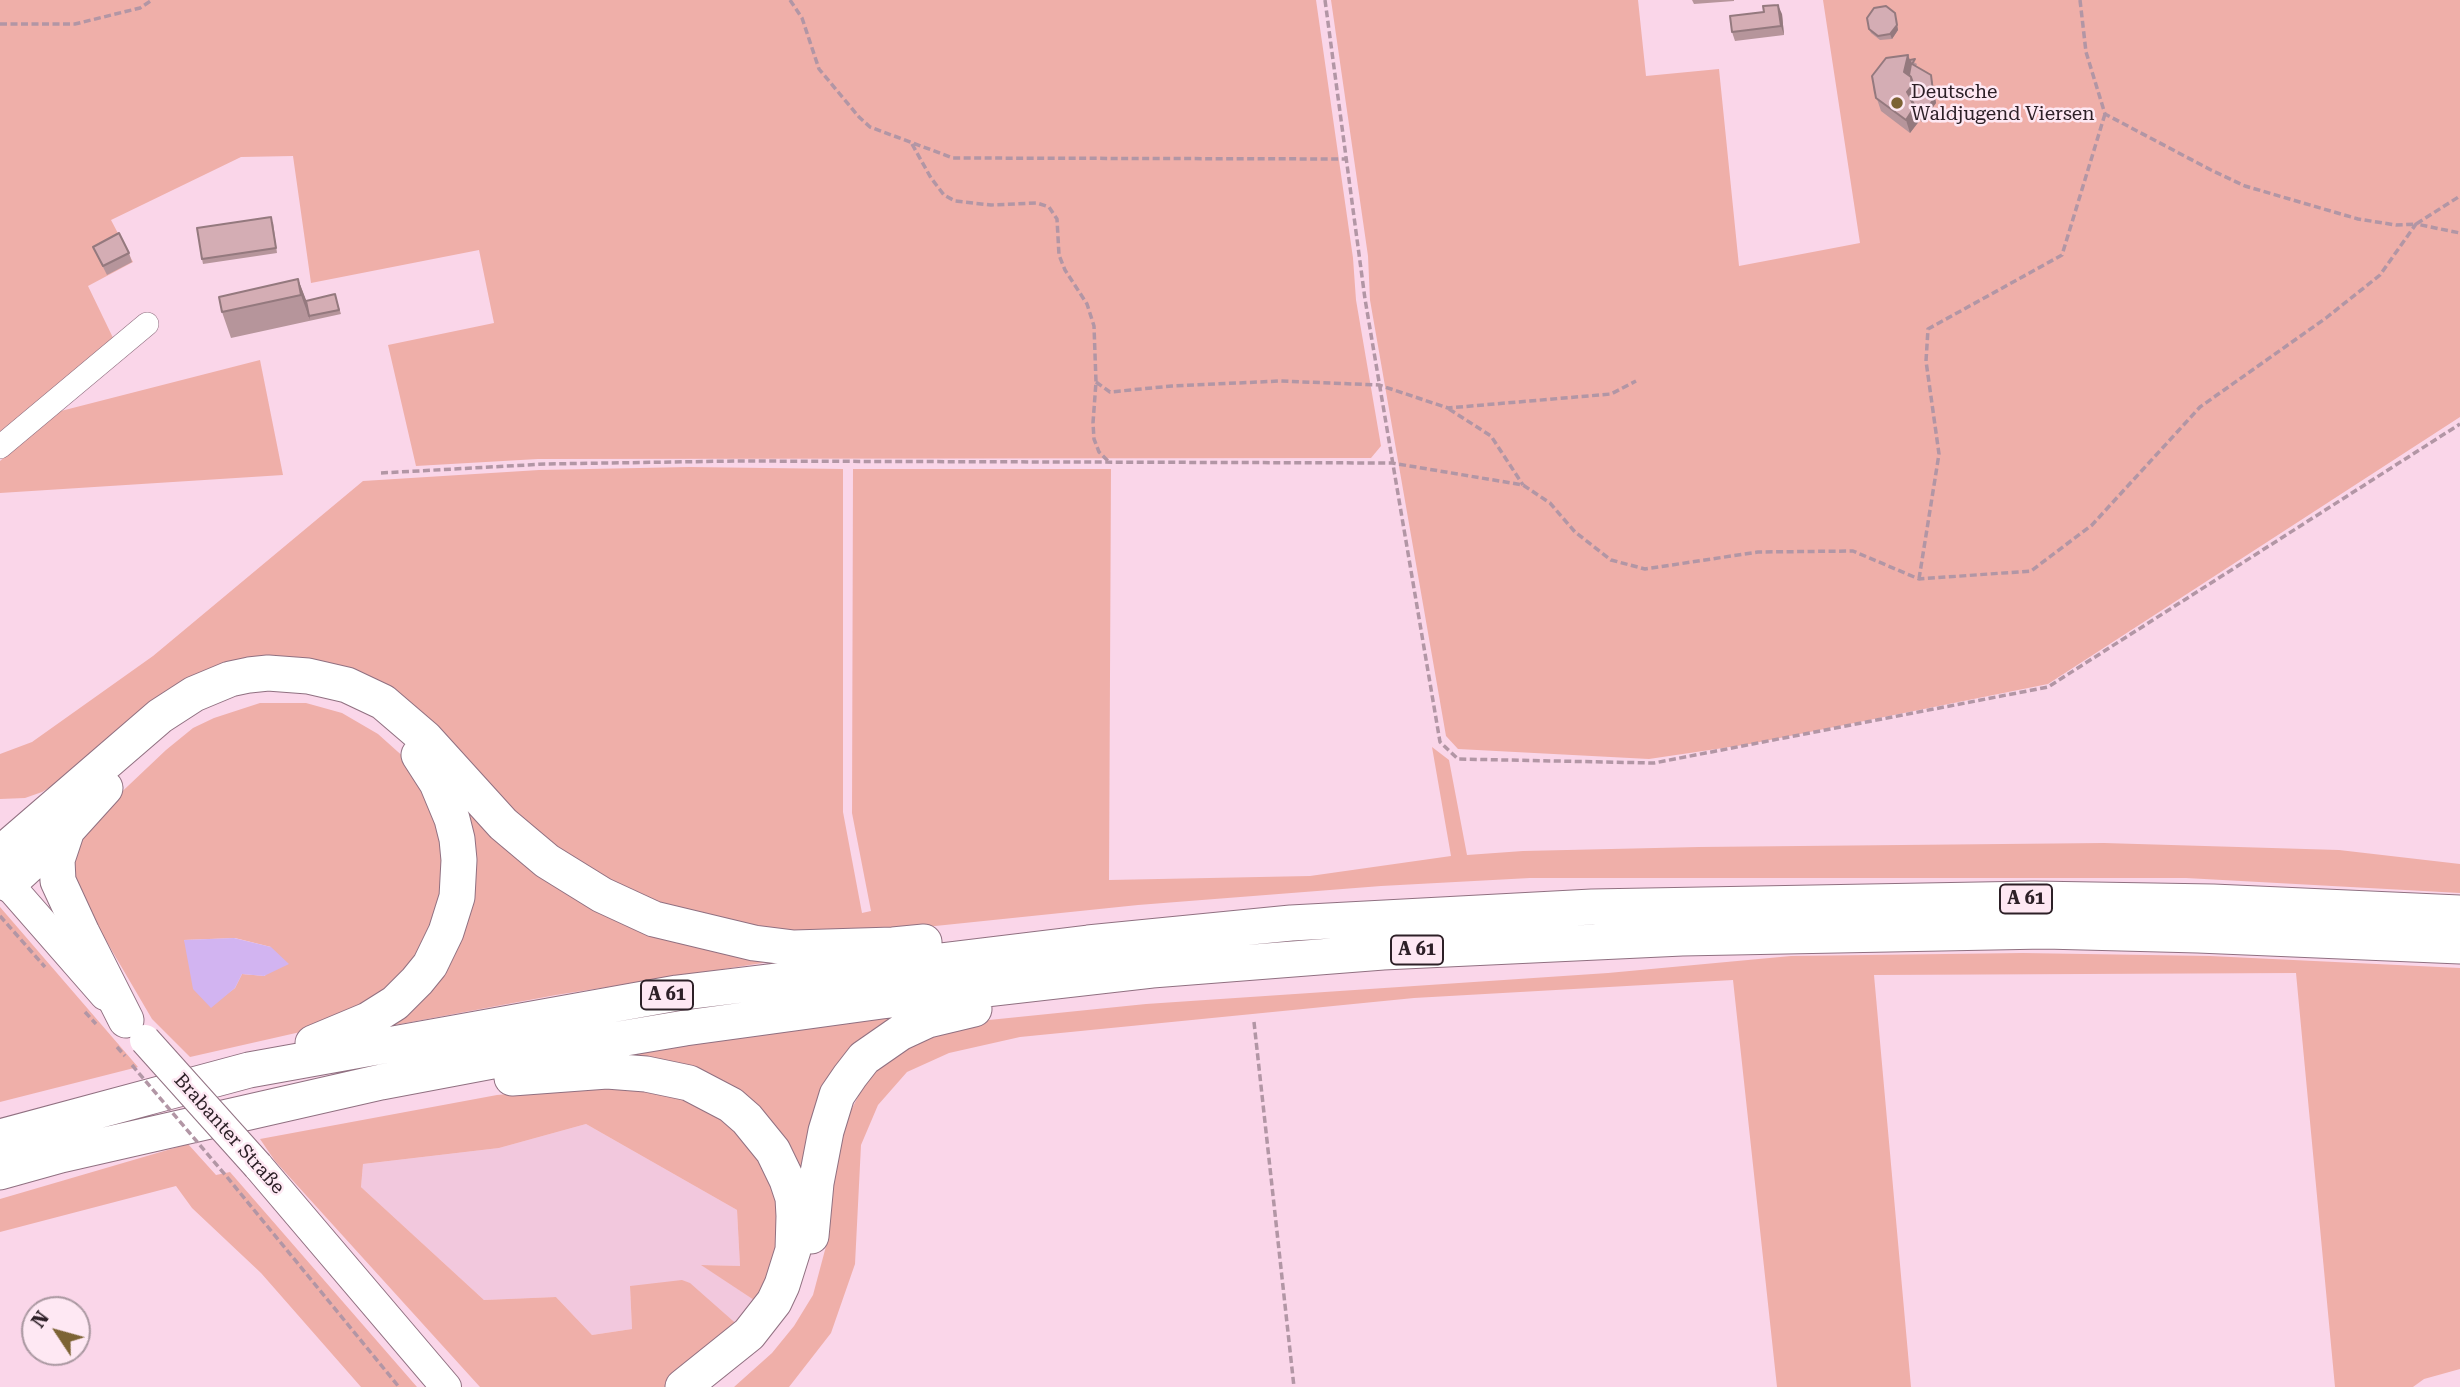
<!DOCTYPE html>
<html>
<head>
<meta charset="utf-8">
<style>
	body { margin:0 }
	#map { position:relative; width:2460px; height:1387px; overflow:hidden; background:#fad6e9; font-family:"Roboto Serif",serif }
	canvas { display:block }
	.north { position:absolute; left:21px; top:1296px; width:70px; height:70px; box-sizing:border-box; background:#fee8f3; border:2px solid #aa98a1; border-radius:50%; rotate:306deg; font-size:19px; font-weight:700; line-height:28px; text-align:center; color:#2d2027 }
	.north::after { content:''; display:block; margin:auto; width:24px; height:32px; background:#7c6334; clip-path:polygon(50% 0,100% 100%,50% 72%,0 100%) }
</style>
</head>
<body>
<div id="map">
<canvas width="2460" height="1387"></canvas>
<div class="north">N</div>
</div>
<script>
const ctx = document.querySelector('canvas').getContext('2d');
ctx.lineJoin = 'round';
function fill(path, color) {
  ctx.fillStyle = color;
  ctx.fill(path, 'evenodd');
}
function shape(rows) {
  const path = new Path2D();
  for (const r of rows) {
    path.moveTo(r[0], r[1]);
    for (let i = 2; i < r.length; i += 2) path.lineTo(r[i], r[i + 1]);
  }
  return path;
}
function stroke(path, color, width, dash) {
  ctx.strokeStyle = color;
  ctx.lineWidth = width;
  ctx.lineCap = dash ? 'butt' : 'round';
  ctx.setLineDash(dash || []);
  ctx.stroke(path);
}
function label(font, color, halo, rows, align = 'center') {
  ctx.font = font + ' "Roboto Serif",serif';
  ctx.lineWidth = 5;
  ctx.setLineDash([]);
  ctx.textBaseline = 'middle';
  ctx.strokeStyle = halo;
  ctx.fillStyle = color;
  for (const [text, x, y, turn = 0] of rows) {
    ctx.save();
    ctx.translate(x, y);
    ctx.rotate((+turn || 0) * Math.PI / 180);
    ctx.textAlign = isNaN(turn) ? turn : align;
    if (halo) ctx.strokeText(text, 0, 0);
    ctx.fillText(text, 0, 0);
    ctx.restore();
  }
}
fill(shape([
	[586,1124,737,1210,740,1266,702,1265,760,1304,741,1328,630,1286,632,1329,592,1335,556,1297,484,1300,361,1187,363,1164,499,1148]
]), '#f2c8dd');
fill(shape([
	[0,0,1316,0,1353,258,1356,300,1381,446,1371,458,538,459,416,466,388,345,494,323,479,250,311,283,293,156,241,157,111,220,133,262,88,286,116,344,0,436],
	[1331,0,1638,0,1646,76,1719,69,1739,266,1860,243,1823,0,2460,0,2460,417,2048,684,1750,744,1649,759,1458,749,1446,736,1370,300,1368,256],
	[260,360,283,475,0,493,0,461,57,412],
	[689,467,843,469,843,812,862,913,871,911,852,813,853,469,1111,469,1109,880,1310,876,1451,856,1432,747,1449,760,1467,855,1523,851,1699,847,2104,843,2339,850,2460,864,2460,893,2186,878,1530,878,1381,886,1138,905,858,934,788,930,750,926,671,909,568,860,520,820,462,758,260,661,42,792,25,798,0,799,0,754,32,742,153,656,363,481,539,470],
	[260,703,306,703,342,713,378,734,407,760,421,779,448,859,438,922,394,990,318,1028,190,1057,152,1019,77,891,74,860,91,821,166,750,193,728,214,718],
	[235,938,271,947,265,976,242,974,235,988,217,1001,184,940],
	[441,772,522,853,795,958,556,995,379,1028,443,957],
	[0,907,138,1067,0,1102],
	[2023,953,2210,956,2460,968,2460,1369,2424,1379,2413,1387,2335,1387,2296,973,1874,975,1911,1387,1777,1387,1733,980,1414,998,1020,1037,949,1053,907,1072,878,1105,861,1145,855,1264,831,1333,789,1387,734,1387,772,1353,794,1326,813,1295,829,1235,836,1157,843,1126,866,1081,878,1068,906,1047,936,1031,989,1020,1146,1004,1608,973,1791,956],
	[956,1003,869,1047,803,1214,749,1111,585,1059],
	[591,1086,675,1094,727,1120,759,1152,778,1194,783,1242,760,1304,701,1265,740,1266,737,1210,586,1124,499,1148,363,1164,361,1187,484,1300,556,1297,592,1335,632,1329,630,1286,682,1280,690,1283,741,1328,665,1387,480,1387,275,1161,260,1139,497,1095],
	[188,1144,216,1175,230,1172,417,1387,361,1387,261,1273,192,1208,176,1186,0,1232,0,1199]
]), '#efafa9');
fill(shape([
	[234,938,271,947,289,964,264,976,242,974,235,988,211,1008,193,989,184,940]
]), '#d2b4f1');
const minor = shape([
	[0,447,147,324]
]);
const major = shape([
	[0,875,105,995],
	[258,1166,446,1387]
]);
const highway = shape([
	[67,830,57,860,58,881,82,933,126,1020],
	[0,854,160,716,194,694,230,679,249,675,268,673,308,676,347,685,383,702,425,738,503,824,547,861,602,895,654,919,754,943,794,948,893,945,924,942],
	[8,884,67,830,105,788],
	[313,1043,368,1020,395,1003,417,981,430,965,446,932,457,897,459,860,457,839,452,819,437,783,419,755],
	[512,1078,607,1071,646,1074,689,1083,731,1105,747,1119,773,1151,787,1180,793,1198,794,1216,793,1250,782,1285,774,1302,749,1334,683,1387],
	[0,1137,249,1070,677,993,1088,943,1291,923,1592,907,2034,899,2213,902,2460,913],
	[0,1172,61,1155,381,1082,524,1055,685,1028,882,1001,1152,970,1383,952,1682,938,2045,931,2198,935,2460,946],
	[811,1236,816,1183,826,1131,837,1095,850,1076,864,1058,900,1033,928,1020,974,1009]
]);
stroke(minor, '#907081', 24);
stroke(major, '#907081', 32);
stroke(highway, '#907081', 37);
stroke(shape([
	[790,0,802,18,819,69,859,117,870,127,953,158,1347,159],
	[1325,0,1365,299,1440,742,1458,759,1654,763,2048,687,2460,424],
	[2080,0,2086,52,2105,114,2211,170,2245,186,2358,219,2396,225,2416,224,2460,196],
	[0,24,75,24,140,8,152,0],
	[912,144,931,178,944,195,955,201,991,205,1037,203,1049,207,1057,219,1059,255,1065,270,1087,304,1094,326,1096,382,1093,423,1094,439,1099,452,1109,462],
	[1096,382,1110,392,1172,386,1280,381,1379,385,1448,408,1611,394,1636,381],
	[1449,409,1491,436,1523,485],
	[381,473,545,464,737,461,1392,463,1523,485,1550,503,1575,532,1611,560,1645,569,1758,552,1853,551,1919,579,2031,571,2092,525,2200,407,2326,318,2380,275,2416,224,2460,233],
	[1919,579,1939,454,1926,361,1928,329,2062,255,2105,114],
	[0,916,45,967],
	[85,1012,96,1024],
	[1254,1022,1294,1387],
	[227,1177,399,1387]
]), '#b296a5', 3.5, [7, 3.5]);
stroke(minor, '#fff', 23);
stroke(major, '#fff', 30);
stroke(highway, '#fff', 35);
const majorBridge = shape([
	[145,1040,258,1166]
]);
stroke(majorBridge, '#907081', 32, []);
stroke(shape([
	[117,1047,125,1056],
	[132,1065,227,1177]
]), '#b296a5', 3.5, [7, 3.5]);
stroke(majorBridge, '#fff', 30);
fill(shape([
	[1692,0,1734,0,1734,1,1694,4],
	[1895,13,1898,30,1892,39,1880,40,1871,33,1869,29],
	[1782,14,1784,35,1735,41,1732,32],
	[1908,55,1910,60,1917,64,1916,66,1932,80,1936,103,1922,122,1920,120,1910,133,1881,111,1875,93,1874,94,1873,82],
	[273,222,277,253,203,264,202,259],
	[93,247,129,253,132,262,107,275],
	[298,279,306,301,335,294,341,314,231,338,222,312]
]), '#b6959b');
fill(shape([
	[1778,5,1782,14,1784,35,1781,26],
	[1895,13,1898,30,1892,39,1890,34],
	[1908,55,1913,69,1917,99,1913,105,1907,92,1904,72],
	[1931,75,1936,103,1922,122,1920,118],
	[1915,106,1920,120,1910,133,1906,120],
	[298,279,308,305,310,320,301,295]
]), '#94797e');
const building = shape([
	[1778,5,1781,26,1732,32,1730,16,1764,12,1763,6,1778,5],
	[1886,6,1895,13,1897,25,1890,34,1878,36,1869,29,1867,18,1874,8,1886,6],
	[1908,55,1904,72,1911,77,1912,86,1907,92,1915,106,1906,120,1876,98,1872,76,1886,58,1908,55],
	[1915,59,1912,64,1931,75,1934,99,1920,118,1911,100,1915,95,1914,86,1911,77,1909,75,1911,64,1910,60,1915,59],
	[271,217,276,248,202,259,197,228,271,217],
	[119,233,129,253,103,266,93,247,119,233],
	[298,279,301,295,222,312,219,297,298,279],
	[335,294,339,310,309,316,306,301,335,294]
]);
fill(building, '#d4adb4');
stroke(building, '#94797e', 2);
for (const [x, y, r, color] of [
	[1897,103,7,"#7c6334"]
]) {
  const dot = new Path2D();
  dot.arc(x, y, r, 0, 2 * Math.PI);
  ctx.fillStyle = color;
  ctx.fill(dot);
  stroke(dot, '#fee8f3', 2.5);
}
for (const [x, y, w] of [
	[2026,899,52],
	[1417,950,52],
	[667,995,52]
]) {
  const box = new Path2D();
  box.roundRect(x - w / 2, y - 14.5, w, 29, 5);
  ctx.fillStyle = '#fee8f3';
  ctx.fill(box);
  stroke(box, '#2d2027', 2);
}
label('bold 18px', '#2d2027', null, [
	["A 61",2026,899],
	["A 61",1417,950],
	["A 61",667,995]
]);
label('19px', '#2d2027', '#fee8f3', [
	["Deutsche",1911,92],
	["Waldjugend Viersen",1911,114]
], 'left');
label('19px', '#2d2027', '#fee8f3', [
	["Brabanter Straße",229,1134,48]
]);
</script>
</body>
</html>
